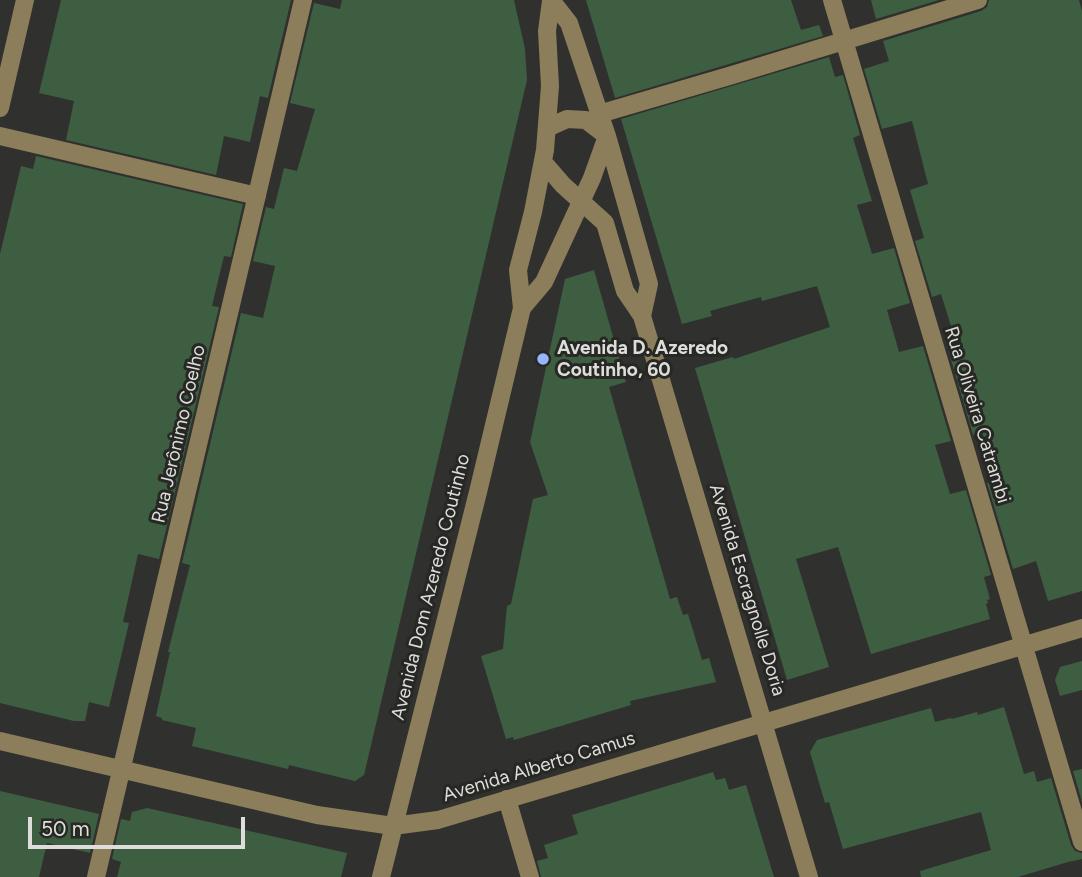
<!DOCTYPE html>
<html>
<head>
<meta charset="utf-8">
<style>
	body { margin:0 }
	#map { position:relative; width:1082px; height:877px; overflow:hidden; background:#30312e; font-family:Figtree,sans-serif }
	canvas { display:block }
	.scale { position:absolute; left:28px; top:817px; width:217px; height:32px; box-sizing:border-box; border:4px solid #dddedc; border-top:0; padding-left:9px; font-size:21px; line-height:24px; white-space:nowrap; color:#dddedc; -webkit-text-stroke:5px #272724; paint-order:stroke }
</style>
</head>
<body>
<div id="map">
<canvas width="1082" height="877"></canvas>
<div class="scale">50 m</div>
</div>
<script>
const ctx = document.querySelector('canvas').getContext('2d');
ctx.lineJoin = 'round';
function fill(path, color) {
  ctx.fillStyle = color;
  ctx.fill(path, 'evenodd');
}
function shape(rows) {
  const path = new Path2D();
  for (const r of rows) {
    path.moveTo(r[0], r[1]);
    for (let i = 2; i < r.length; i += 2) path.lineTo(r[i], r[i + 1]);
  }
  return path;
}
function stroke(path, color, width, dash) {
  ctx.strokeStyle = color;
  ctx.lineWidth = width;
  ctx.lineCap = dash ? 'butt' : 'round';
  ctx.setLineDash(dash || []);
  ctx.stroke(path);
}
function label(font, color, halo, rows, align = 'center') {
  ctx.font = font + ' Figtree,sans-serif';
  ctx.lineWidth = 6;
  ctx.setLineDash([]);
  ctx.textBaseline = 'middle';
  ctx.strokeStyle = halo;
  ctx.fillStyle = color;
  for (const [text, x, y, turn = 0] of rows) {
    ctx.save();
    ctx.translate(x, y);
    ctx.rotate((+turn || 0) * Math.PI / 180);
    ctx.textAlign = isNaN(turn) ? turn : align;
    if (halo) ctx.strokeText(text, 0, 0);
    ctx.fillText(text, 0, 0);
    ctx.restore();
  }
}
fill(shape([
	[61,0,291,0,268,98,260,96,250,142,224,136,216,175,66,140,74,101,39,93],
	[342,0,514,0,525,49,527,80,364,775,355,781,289,765,288,769,192,746,196,728,162,720,162,718,156,716,170,652,168,652,190,565,182,563,241,313,263,318,275,266,253,261,266,207,274,209,284,168,297,171,315,109,290,103,314,3,340,9],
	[586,0,791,0,801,30,819,25,823,36,615,98],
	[871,0,939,0,876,19],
	[989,0,1079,0,1082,11,1082,591,1048,601,1036,561,1013,569,987,483,997,480,982,432,973,435,945,339,954,336,941,294,932,297,915,241,924,238,910,190,928,184,912,121,882,129,864,69,889,61,883,41,981,11,987,7],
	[829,57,835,77,843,75,860,135,853,138,872,201,857,205,872,254,894,248,910,303,887,310,899,352,923,346,951,441,935,445,950,494,966,490,991,575,984,577,990,599,987,600,988,603,986,604,990,619,871,654,838,547,796,559,829,667,787,680,695,368,733,357,734,359,830,327,817,286,762,301,761,297,710,311,712,316,682,324,621,119],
	[36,156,243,204,231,257,224,256,222,264,212,306,219,307,159,559,138,554,123,622,129,623,109,707,89,702,85,721,74,721,0,703,0,254,21,166,33,169],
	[594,270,626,382,609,387,670,599,677,597,683,615,688,614,702,660,709,658,716,682,630,701,631,705,514,740,513,737,506,739,481,656,503,649,507,606,511,604,533,499,548,495,530,442,565,279],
	[1082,661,1082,690,1060,696,1055,680,1060,667],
	[1004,707,1024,774,1034,771,1037,782,1051,778,1071,845,1075,851,1082,853,1082,859,1068,862,1018,877,921,877,920,871,991,850,981,812,843,849,829,802,825,803,810,752,817,740,931,708,935,722,951,718,952,719,977,712,978,715],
	[1082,769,1082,802,1073,771],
	[713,772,716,780,725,778,729,790,746,785,774,877,541,877,537,861,548,858,544,845,578,834,572,815],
	[0,791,99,814,90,853,47,843,39,877,0,877],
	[147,808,347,853,341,877,117,877,121,862,112,859,121,819,130,821,132,812]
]), '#3e5e42');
stroke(shape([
	[832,0,1082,842],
	[0,108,25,0],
	[599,114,729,76,978,0],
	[547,128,567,119,586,120,607,136,649,284,642,316],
	[0,136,257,196],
	[543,162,563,185,605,223,625,291,642,316,809,877],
	[522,308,544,282,592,178,607,136,569,23,551,0],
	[0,741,317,815,393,826,438,820,1082,628],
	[507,799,530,877],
	[96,877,303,0],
	[381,877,478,492,522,308,518,270,533,212,545,150,550,86,547,31,551,1]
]), '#8c7e5b', 18);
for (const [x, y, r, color] of [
	[543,359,7,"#95b6fd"]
]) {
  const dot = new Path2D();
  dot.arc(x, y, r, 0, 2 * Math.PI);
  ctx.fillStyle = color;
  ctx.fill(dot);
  stroke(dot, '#272724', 2.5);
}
label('bold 19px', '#dddedc', '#272724', [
	["Avenida D. Azeredo",557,348],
	["Coutinho, 60",557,370]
], 'left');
label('19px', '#dddedc', '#272724', [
	["Rua Oliveira Catrambi",977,415,73],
	["Rua Jerônimo Coelho",179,434,-77],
	["Avenida Dom Azeredo Coutinho",431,587,-76],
	["Avenida Escragnolle Doria",747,590,73],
	["Avenida Alberto Camus",539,767,-17]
]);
</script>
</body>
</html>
